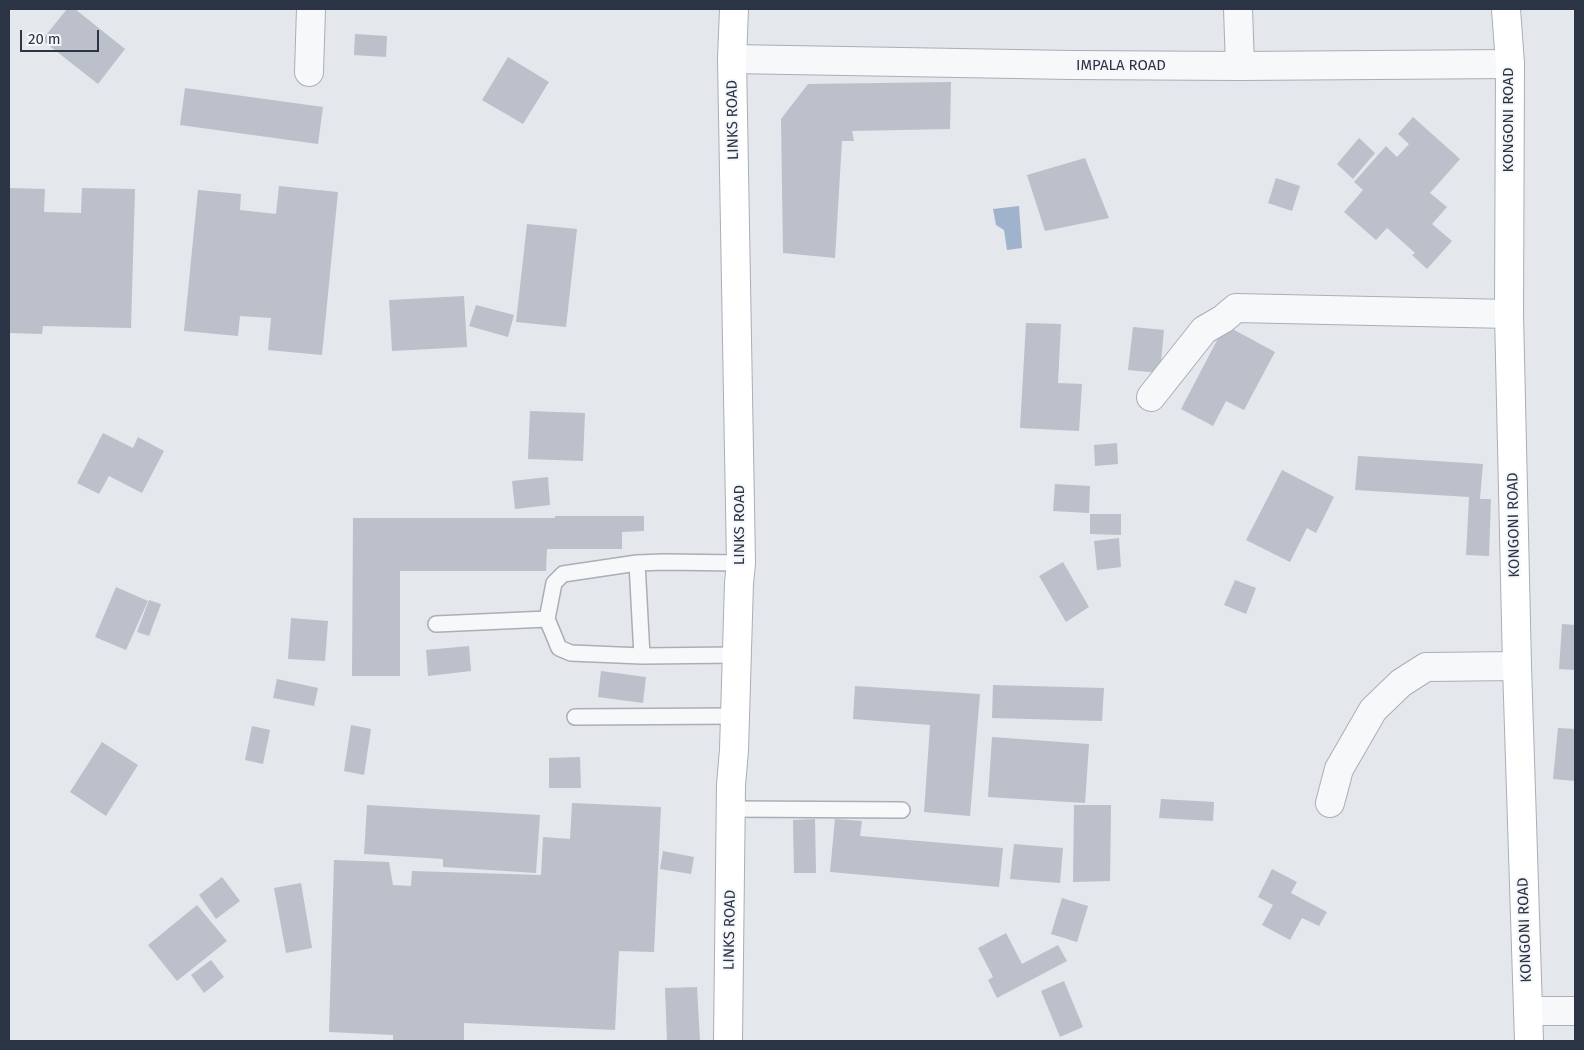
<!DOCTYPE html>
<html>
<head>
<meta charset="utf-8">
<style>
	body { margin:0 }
	#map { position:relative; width:1584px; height:1050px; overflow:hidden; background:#e4e7ec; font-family:"Fira Sans",sans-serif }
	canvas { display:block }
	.frame { position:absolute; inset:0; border:10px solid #2b3445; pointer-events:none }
	.scale { position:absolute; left:20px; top:30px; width:79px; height:22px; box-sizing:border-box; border:2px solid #2b3445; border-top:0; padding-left:6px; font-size:15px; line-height:18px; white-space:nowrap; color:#2b3445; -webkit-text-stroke:4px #f4f6f9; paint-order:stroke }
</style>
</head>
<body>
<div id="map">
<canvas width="1584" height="1050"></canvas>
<div class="frame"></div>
<div class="scale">20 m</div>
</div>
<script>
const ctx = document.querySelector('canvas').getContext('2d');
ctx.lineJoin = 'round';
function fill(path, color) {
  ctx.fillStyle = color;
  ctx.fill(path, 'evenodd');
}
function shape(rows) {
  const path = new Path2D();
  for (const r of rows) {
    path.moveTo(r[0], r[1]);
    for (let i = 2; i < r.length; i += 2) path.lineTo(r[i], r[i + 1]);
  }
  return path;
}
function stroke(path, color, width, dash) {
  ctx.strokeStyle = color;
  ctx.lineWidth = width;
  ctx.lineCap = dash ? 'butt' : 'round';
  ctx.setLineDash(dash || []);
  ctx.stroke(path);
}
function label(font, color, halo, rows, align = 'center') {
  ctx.font = font + ' "Fira Sans",sans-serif';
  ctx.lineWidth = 4;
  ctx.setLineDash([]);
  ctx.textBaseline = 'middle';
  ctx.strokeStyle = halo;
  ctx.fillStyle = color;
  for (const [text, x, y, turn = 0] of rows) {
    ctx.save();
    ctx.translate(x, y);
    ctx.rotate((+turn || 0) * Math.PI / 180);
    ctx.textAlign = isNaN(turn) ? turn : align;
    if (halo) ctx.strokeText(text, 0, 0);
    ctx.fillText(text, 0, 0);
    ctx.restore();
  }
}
fill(shape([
	[1019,206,1022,248,1007,250,1004,230,996,225,993,209]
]), '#9fb4cc');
fill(shape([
	[67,9,75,9,125,49,98,84,42,40],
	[355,34,387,36,386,57,354,55],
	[508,57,549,82,523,124,482,100],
	[951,82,950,129,852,131,854,141,842,141,835,258,783,253,781,119,808,84],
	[185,88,323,107,318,144,180,125],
	[1413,117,1460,159,1430,193,1447,207,1432,224,1452,241,1427,269,1412,255,1415,253,1387,228,1376,240,1344,212,1363,190,1354,182,1386,146,1397,157,1409,144,1398,134],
	[1359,138,1375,153,1353,179,1337,164],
	[1085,158,1109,218,1045,231,1027,175],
	[1276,178,1300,186,1292,211,1268,203],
	[279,186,338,192,322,355,268,350,271,318,240,316,238,336,184,331,198,190,241,194,240,210,276,214],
	[9,188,45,189,44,212,81,213,82,188,135,189,131,328,43,326,42,334,9,333],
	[527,224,577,229,566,327,516,322],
	[464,296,467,347,392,351,389,300],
	[476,305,514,315,508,337,469,326],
	[1026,323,1061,324,1058,383,1082,384,1079,431,1020,428],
	[1225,325,1275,352,1244,410,1226,401,1213,426,1181,409],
	[1133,327,1164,330,1160,373,1128,370],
	[530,411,585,413,583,461,528,459],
	[103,433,133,448,138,437,164,451,142,493,109,476,99,494,77,483],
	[1117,443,1118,464,1095,466,1094,445],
	[1358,456,1483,464,1480,499,1491,499,1489,556,1466,555,1469,497,1355,490],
	[1282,470,1334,497,1316,533,1307,528,1290,562,1246,540],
	[548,477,550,505,515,509,512,481],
	[1055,484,1090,486,1089,513,1053,511],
	[1090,514,1121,514,1121,535,1090,534],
	[555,516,644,516,644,531,622,532,622,549,547,549,546,571,400,571,400,676,352,676,353,518,555,518],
	[1119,538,1121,567,1097,570,1094,541],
	[1063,562,1089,607,1066,622,1039,576],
	[1235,580,1256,588,1246,614,1224,605],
	[116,587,148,601,126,650,95,637],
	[149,600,161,604,149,636,137,632],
	[291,618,328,621,325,661,288,659],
	[1562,624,1575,625,1575,670,1559,669],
	[469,646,471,671,428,676,426,650],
	[601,671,646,677,643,703,598,697],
	[277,679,318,688,314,706,273,698],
	[993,685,1104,688,1102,721,992,718],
	[855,686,980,694,970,816,924,812,930,725,853,719],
	[351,725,371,729,364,775,344,771],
	[252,726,270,730,263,764,245,760],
	[1558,728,1575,729,1575,781,1553,779],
	[992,737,1089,744,1085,803,988,797],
	[102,742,138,765,106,816,70,792],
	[580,757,581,788,549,788,549,758],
	[1161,799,1214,802,1213,821,1159,818],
	[572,803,661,807,654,952,619,951,615,1030,464,1023,464,1041,393,1041,393,1035,329,1032,334,860,389,862,393,885,411,886,412,871,541,875,543,837,570,839],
	[367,805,540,815,536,873,443,867,443,859,364,854],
	[1074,805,1111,805,1110,881,1073,882],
	[815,819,816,873,794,873,793,820],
	[835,819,862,821,860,836,1003,848,999,887,830,872],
	[1014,844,1063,848,1060,883,1010,879],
	[663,851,694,857,691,874,660,869],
	[1272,869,1297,882,1291,893,1327,912,1319,926,1302,918,1290,940,1262,925,1273,905,1258,897],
	[222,877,240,901,216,919,199,895],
	[301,883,312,948,286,953,274,888],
	[1062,898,1088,906,1077,942,1051,934],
	[197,905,227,941,177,981,148,945],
	[1006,933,1022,964,1058,945,1067,961,997,998,988,980,993,977,978,948],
	[211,960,224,977,204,993,191,975],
	[1064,981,1083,1027,1060,1037,1041,991],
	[697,987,700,1041,667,1041,665,988]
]), '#bbc0ca');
const lane = shape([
	[547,619,554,583,563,574,637,563],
	[436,624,547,619,559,648,571,653,642,656,736,655],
	[642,656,637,563,664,562,741,563],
	[575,717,734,716],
	[732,809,902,810]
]);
const street = shape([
	[1238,9,1240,66],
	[732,59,1072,65,1240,66,1510,64],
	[309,72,311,9],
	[1151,397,1204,330,1223,319,1236,308,1509,314],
	[1330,803,1339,769,1373,710,1401,683,1426,667,1517,666],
	[1528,1011,1575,1011]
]);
const secondary = shape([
	[1506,9,1510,64,1509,314,1517,666,1529,1041],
	[728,1041,731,785,734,750,739,583,741,563,732,59,734,9]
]);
stroke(lane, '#a9aeb7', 18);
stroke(street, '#a9aeb7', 30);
stroke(secondary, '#a9aeb7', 30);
stroke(lane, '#f7f8fa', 15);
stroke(street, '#f7f8fa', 28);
stroke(secondary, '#fff', 28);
label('15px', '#2b3445', '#f4f6f9', [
	["IMPALA ROAD",1121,66],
	["LINKS ROAD",733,120,-91],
	["KONGONI ROAD",1509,120,-90],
	["LINKS ROAD",740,525,-90],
	["KONGONI ROAD",1514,525,-91],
	["LINKS ROAD",730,930,-89],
	["KONGONI ROAD",1525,930,-92]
]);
</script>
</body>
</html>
